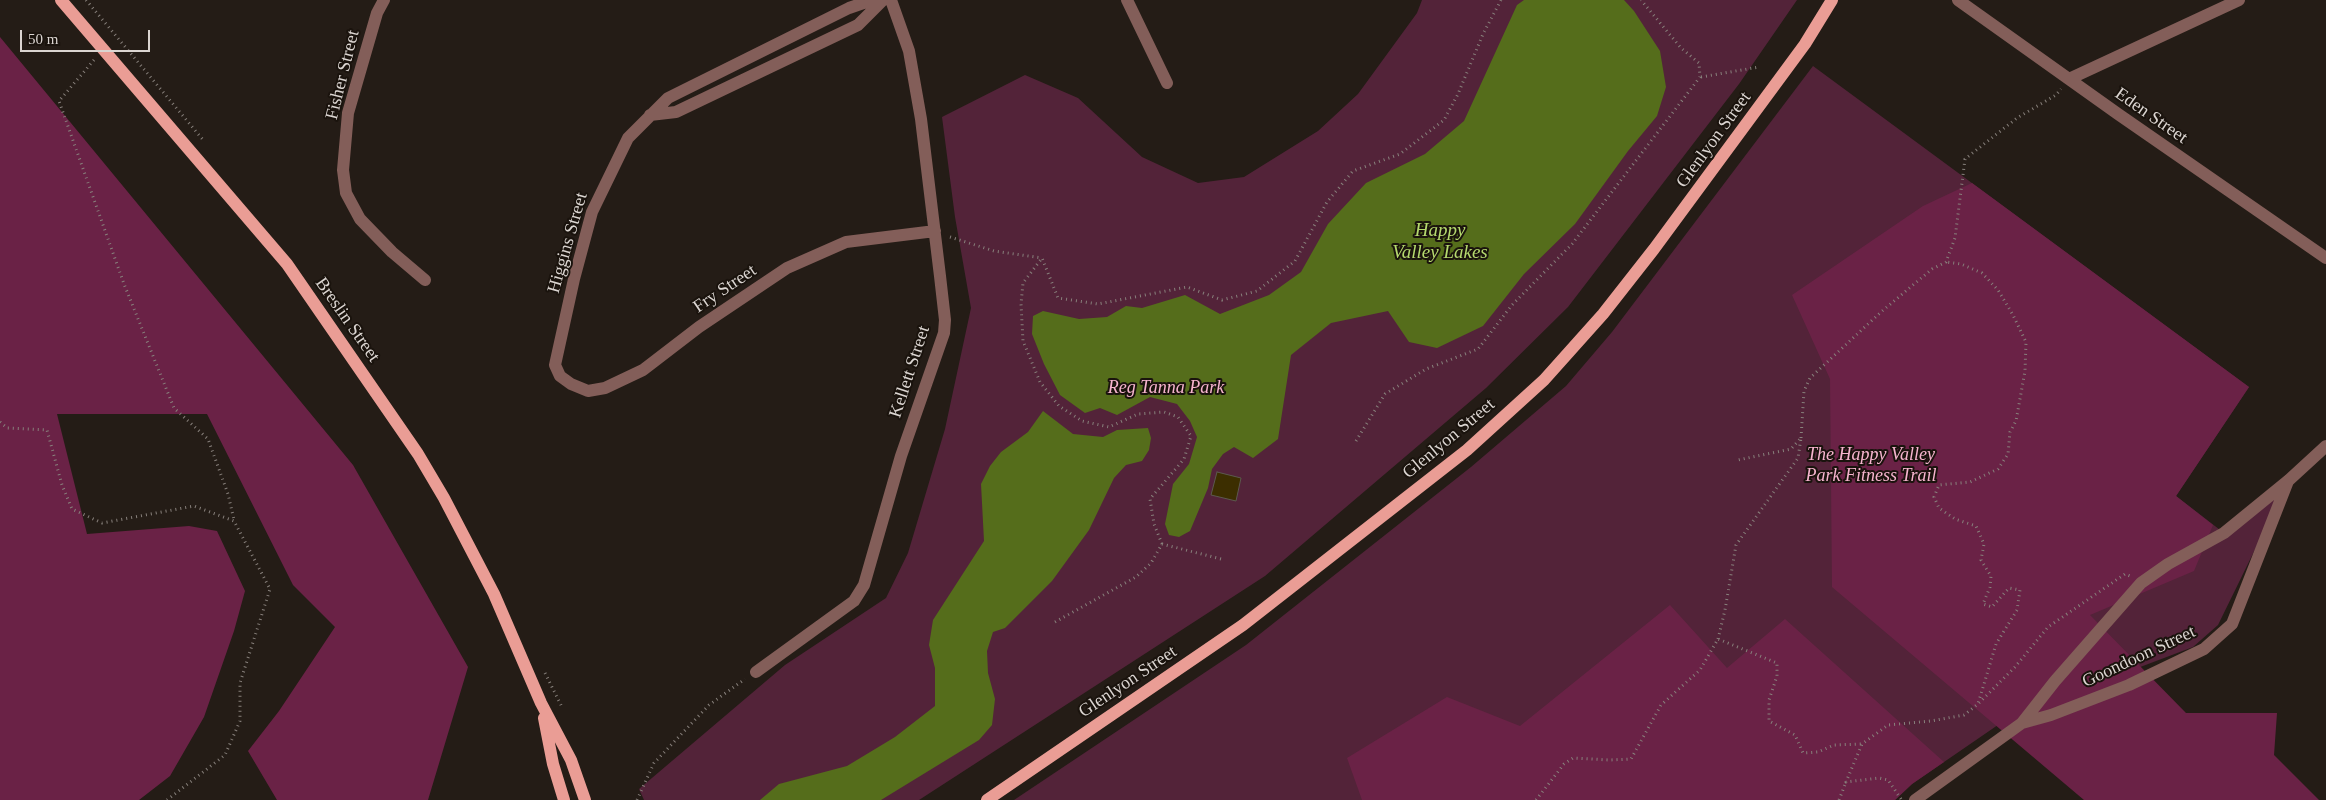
<!DOCTYPE html>
<html>
<head>
<meta charset="utf-8">
<style>
	body { margin:0 }
	#map { position:relative; width:2326px; height:800px; overflow:hidden; background:#241c16; font-family:"Times New Roman",serif }
	canvas { display:block }
	.scale { position:absolute; left:20px; top:30px; width:130px; height:22px; box-sizing:border-box; border:2px solid #dbd5d1; border-top:0; padding-left:6px; font-size:15px; line-height:18px; white-space:nowrap; color:#dbd5d1; -webkit-text-stroke:4px #1a130d; paint-order:stroke }
</style>
</head>
<body>
<div id="map">
<canvas width="2326" height="800"></canvas>
<div class="scale">50 m</div>
</div>
<script>
const ctx = document.querySelector('canvas').getContext('2d');
ctx.lineJoin = 'round';
function fill(path, color) {
  ctx.fillStyle = color;
  ctx.fill(path, 'evenodd');
}
function shape(rows) {
  const path = new Path2D();
  for (const r of rows) {
    path.moveTo(r[0], r[1]);
    for (let i = 2; i < r.length; i += 2) path.lineTo(r[i], r[i + 1]);
  }
  return path;
}
function stroke(path, color, width, dash) {
  ctx.strokeStyle = color;
  ctx.lineWidth = width;
  ctx.lineCap = dash ? 'butt' : 'round';
  ctx.setLineDash(dash || []);
  ctx.stroke(path);
}
function label(font, color, halo, rows, align = 'center') {
  ctx.font = font + ' "Times New Roman",serif';
  ctx.lineWidth = 4;
  ctx.setLineDash([]);
  ctx.textBaseline = 'middle';
  ctx.strokeStyle = halo;
  ctx.fillStyle = color;
  for (const [text, x, y, turn = 0] of rows) {
    ctx.save();
    ctx.translate(x, y);
    ctx.rotate((+turn || 0) * Math.PI / 180);
    ctx.textAlign = isNaN(turn) ? turn : align;
    if (halo) ctx.strokeText(text, 0, 0);
    ctx.fillText(text, 0, 0);
    ctx.restore();
  }
}
fill(shape([
	[1422,0,1797,0,1739,84,1568,307,1486,388,1265,576,919,800,644,800,639,789,785,665,886,598,908,553,945,429,971,308,955,217,942,117,1025,75,1078,98,1142,157,1198,183,1244,177,1318,131,1358,94,1417,13],
	[1813,66,2249,387,2176,496,2224,533,2289,480,2218,625,2193,647,2011,716,1912,784,1895,800,1014,800,1246,645,1471,467,1566,386,1612,332]
]), '#532339');
fill(shape([
	[0,37,353,465,468,667,428,800,277,800,248,751,279,711,335,627,293,585,207,414,57,414,87,534,189,526,217,531,245,591,234,631,204,717,170,776,139,800,0,800],
	[1972,183,2249,387,2176,496,2213,525,2194,571,2090,615,2186,713,2277,713,2274,755,2319,800,2084,800,1832,587,1830,379,1792,295,1923,206],
	[1670,605,1727,668,1785,619,1944,762,1912,784,1895,800,1362,800,1347,758,1447,697,1520,726]
]), '#6a2246');
fill(shape([
	[1524,0,1624,0,1634,11,1660,51,1666,87,1657,116,1628,151,1575,224,1524,274,1483,326,1437,348,1409,342,1388,311,1331,323,1291,355,1278,439,1253,458,1234,447,1223,454,1212,469,1208,488,1190,531,1179,537,1169,535,1165,524,1173,484,1189,464,1197,437,1190,421,1177,404,1150,397,1117,415,1100,408,1085,413,1060,395,1044,364,1032,334,1033,316,1043,311,1079,319,1107,317,1126,306,1142,308,1185,295,1220,314,1269,295,1301,272,1328,224,1366,183,1425,154,1464,121,1517,5],
	[1043,411,1073,434,1103,437,1117,430,1148,428,1151,438,1149,450,1142,461,1126,465,1114,478,1089,530,1052,581,1005,628,993,632,987,651,988,673,995,699,992,725,979,740,881,800,760,800,779,784,847,766,895,737,935,706,935,668,929,645,933,620,984,541,981,484,990,466,1001,452,1028,432]
]), '#556d1b');
const building = shape([
	[1217,472,1241,478,1236,501,1211,495,1217,472]
]);
fill(building, '#3c2e00');
stroke(building, '#5c594e', 1);
stroke(shape([
	[86,0,204,141],
	[94,60,59,101,124,284,174,408,208,439,228,494,234,520],
	[1701,77,1759,67],
	[950,237,994,251,1042,258],
	[0,422,7,428,47,430,62,485,72,509,102,523,194,506,234,521,270,589,240,683,240,721,225,755,167,800],
	[1801,438,1804,391,1810,378,1881,312,1932,269,1946,262,1955,238,1965,159,2017,118,2056,95,2061,89],
	[1356,441,1385,394,1426,369,1478,349,1512,305,1572,244,1700,77,1699,63,1681,48,1641,0],
	[1162,544,1154,524,1150,499,1184,459,1191,436,1178,417,1164,412,1138,414,1109,427,1082,421,1059,406,1040,382,1023,341,1021,304,1023,283,1042,258,1058,298,1098,304,1187,287,1222,300,1257,291,1295,261,1327,202,1353,171,1400,154,1444,120,1458,94,1483,34,1501,0],
	[1055,622,1136,577,1151,563,1162,544,1221,559],
	[1718,639,1725,610,1736,545,1798,458,1801,438,1791,449,1738,460],
	[545,673,562,707],
	[1979,703,2015,667,2048,627,2125,574,2130,576],
	[1901,799,1888,780,1879,778,1846,782,1862,744,1888,725,1931,721,1964,715,1978,704,1996,644,2017,610,2020,590,2009,588,1992,607,1983,604,1990,587,1991,576,1981,560,1984,544,1976,526,1955,519,1939,508,1934,497,1939,485,1970,482,1998,469,2008,454,2010,432,2016,421,2025,371,2026,342,2013,315,1998,290,1982,273,1961,264,1946,262],
	[637,800,654,763,709,705,745,679],
	[1536,800,1564,764,1573,758,1609,760,1631,759,1661,705,1700,670,1718,639,1777,663,1777,676,1769,700,1769,721,1795,735,1803,753,1818,752,1834,745,1862,744],
	[1839,800,1846,782]
]), '#88817c', 3, [1, 4]);
stroke(shape([
	[384,0,377,13,348,113,343,170,346,193,360,219,392,252,425,280],
	[872,0,849,8,668,98,628,138,592,212,574,279,555,365,560,376,571,384,588,391,605,388,643,370,699,327,787,268,846,242,935,231],
	[1127,0,1167,83],
	[1958,0,2118,114,2326,258],
	[2069,79,2239,0],
	[650,115,676,112,858,25,883,0],
	[756,672,854,601,864,585,901,456,944,333,945,320,940,276,921,119,909,51,891,0],
	[2022,723,2051,715,2129,685,2204,649,2232,624,2288,481],
	[1915,800,2022,723,2055,681,2141,583,2168,564,2224,533,2289,480,2326,446]
]), '#835e59', 12);
stroke(shape([
	[61,0,287,264,418,454,444,498,494,594,541,703,571,760,585,800],
	[544,718,553,764,564,800],
	[987,800,1243,625,1467,450,1544,380,1603,314,1654,249,1805,44,1832,0]
]), '#ea9d95', 12);
label('18px', '#dbd5d1', '#1a130d', [
	["Fisher Street",343,75,-76],
	["Eden Street",2151,116,35],
	["Glenlyon Street",1714,140,-54],
	["Higgins Street",568,243,-74],
	["Fry Street",725,289,-34],
	["Breslin Street",347,320,55],
	["Kellett Street",910,372,-72],
	["Glenlyon Street",1449,439,-40],
	["Goondoon Street",2139,657,-25],
	["Glenlyon Street",1128,682,-34]
]);
label('italic 18px', '#f6b4ce', '#1a130d', [
	["Reg Tanna Park",1166,388],
	["The Happy Valley",1871,455],
	["Park Fitness Trail",1871,476]
]);
label('italic 19px', '#b5d96e', '#1a130d', [
	["Happy",1440,231],
	["Valley Lakes",1440,253]
]);
</script>
</body>
</html>
